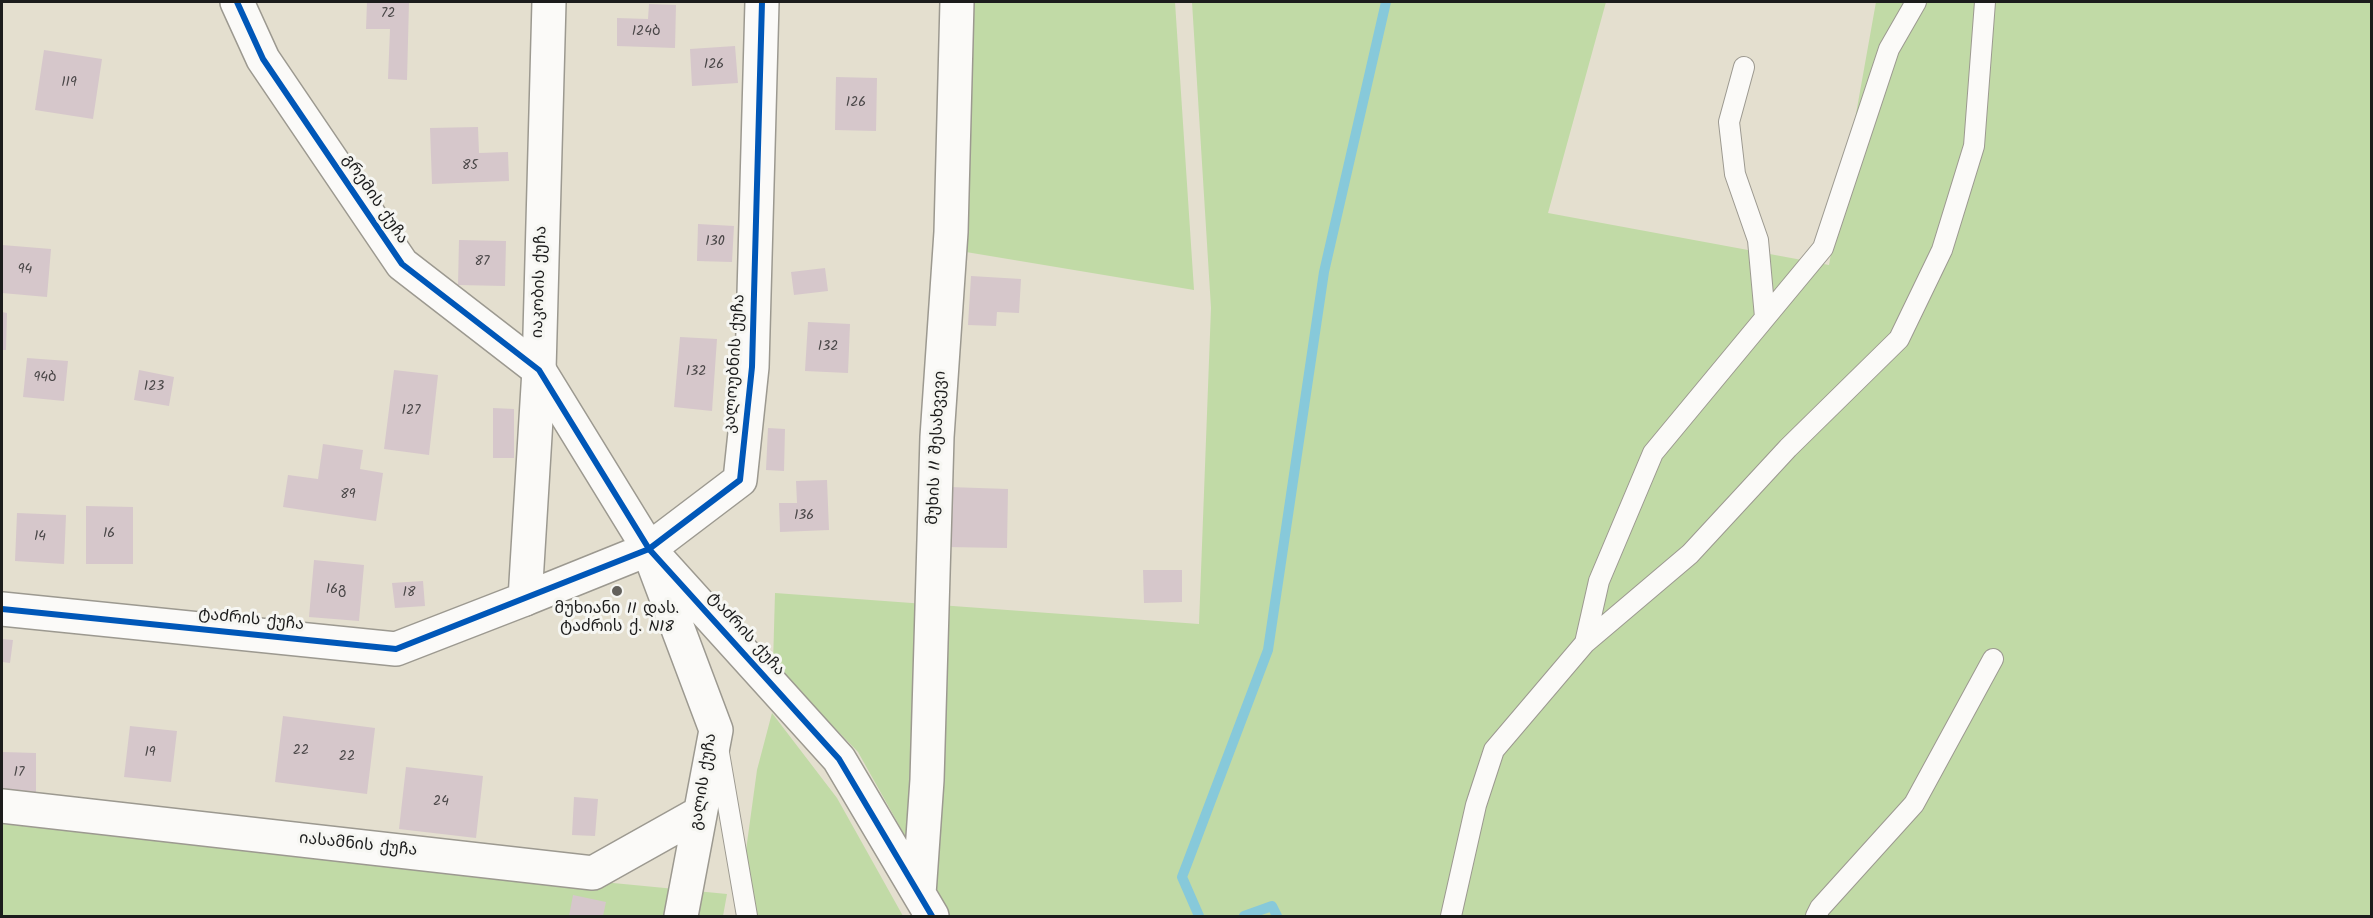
<!DOCTYPE html>
<html>
<head>
<meta charset="utf-8">
<style>
	body { margin:0 }
	#map { position:relative; width:2373px; height:918px; overflow:hidden; background:#e4dfcf; font-family:Kalam,sans-serif }
	canvas { display:block }
	.frame { position:absolute; inset:0; border:3px solid #1c1c1c; pointer-events:none }
</style>
</head>
<body>
<div id="map">
<canvas width="2373" height="918"></canvas>
<div class="frame"></div>
</div>
<script>
const ctx = document.querySelector('canvas').getContext('2d');
ctx.lineJoin = 'round';
function fill(path, color) {
  ctx.fillStyle = color;
  ctx.fill(path, 'evenodd');
}
function shape(rows) {
  const path = new Path2D();
  for (const r of rows) {
    path.moveTo(r[0], r[1]);
    for (let i = 2; i < r.length; i += 2) path.lineTo(r[i], r[i + 1]);
  }
  return path;
}
function stroke(path, color, width, dash) {
  ctx.strokeStyle = color;
  ctx.lineWidth = width;
  ctx.lineCap = dash ? 'butt' : 'round';
  ctx.setLineDash(dash || []);
  ctx.stroke(path);
}
function label(font, color, halo, rows, align = 'center') {
  ctx.font = font + ' Kalam,"Noto Sans Georgian",sans-serif';
  ctx.lineWidth = 6;
  ctx.setLineDash([]);
  ctx.textBaseline = 'middle';
  ctx.strokeStyle = halo;
  ctx.fillStyle = color;
  for (const [text, x, y, turn = 0] of rows) {
    ctx.save();
    ctx.translate(x, y);
    ctx.rotate((+turn || 0) * Math.PI / 180);
    ctx.textAlign = isNaN(turn) ? turn : align;
    if (halo) ctx.strokeText(text, 0, 0);
    ctx.fillText(text, 0, 0);
    ctx.restore();
  }
}
fill(shape([
	[967,2,1175,2,1194,290,960,251],
	[1192,2,1606,2,1548,213,1829,265,1876,2,2371,2,2371,916,950,916,858,752,773,664,775,593,1199,624,1211,308],
	[772,713,837,798,903,916,737,916,757,770],
	[2,824,727,894,723,916,2,916]
]), '#c1daa6');
stroke(shape([
	[1199,916,1182,877,1268,650,1324,272,1386,2],
	[1244,916,1272,906,1277,916]
]), '#87c9da', 10);
fill(shape([
	[367,2,409,2,407,80,388,79,390,29,366,29],
	[649,4,676,5,675,48,617,46,617,18,648,19],
	[735,46,738,83,692,86,690,49],
	[44,50,102,59,93,119,35,110],
	[836,77,877,78,876,131,835,130],
	[478,127,479,153,508,152,509,181,432,184,430,128],
	[698,224,734,226,732,262,697,261],
	[459,240,506,241,505,286,458,285],
	[2,245,51,249,47,297,2,293],
	[825,268,828,291,794,295,791,272],
	[971,276,1021,279,1019,313,997,312,996,326,968,325],
	[2,312,7,313,6,350,2,350],
	[808,322,850,324,848,373,805,371],
	[680,337,717,339,712,411,674,407],
	[27,358,68,361,64,401,23,397],
	[139,370,174,377,169,406,134,400],
	[394,370,438,375,429,455,384,449],
	[493,408,514,409,514,458,493,458],
	[768,428,785,429,784,471,766,470],
	[323,444,363,450,360,469,383,473,376,521,283,507,288,475,318,479],
	[827,480,829,530,780,532,779,503,797,503,796,481],
	[949,487,1008,489,1007,548,947,547],
	[86,506,133,507,133,564,86,564],
	[17,513,66,515,64,564,15,561],
	[314,560,364,565,359,621,309,617],
	[1143,570,1182,570,1182,602,1144,603],
	[423,581,425,606,395,608,392,583],
	[2,639,13,640,10,663,2,662],
	[283,716,375,728,367,794,275,782],
	[130,726,177,731,171,782,124,777],
	[2,752,36,753,36,796,2,796],
	[406,767,483,776,476,838,399,829],
	[574,797,598,799,595,836,572,835],
	[573,895,606,902,603,916,569,916]
]), '#d6c7cb');
const lane = shape([
	[1744,67,1729,122,1735,174,1758,240,1765,317],
	[1585,643,1599,581,1653,453,1823,248,1889,49,1916,2],
	[719,753,747,916],
	[1451,916,1476,805,1494,750,1585,643,1690,554,1788,448,1899,339,1942,250,1974,146,1985,2],
	[1816,916,1820,908,1914,804,1993,659]
]);
const street = shape([
	[237,2,263,59,402,264,539,370,649,549,839,759,932,916],
	[654,565,716,730,681,916],
	[525,599,649,549,740,480,752,367,762,2],
	[2,806,593,873,700,813],
	[919,894,927,780,937,437,951,232,957,2]
]);
const secondary = shape([
	[2,609,396,649,525,599,539,370,549,2]
]);
stroke(lane, '#9c9990', 22);
stroke(street, '#9c9990', 36);
stroke(secondary, '#9c9990', 36);
stroke(lane, '#fbfaf8', 20);
stroke(street, '#fbfaf8', 33);
stroke(secondary, '#fbfaf8', 33);
stroke(shape([
	[237,2,263,59,402,264,539,370,649,549,839,759,932,916],
	[2,609,396,649,649,549,740,480,752,367,762,2]
]), '#0057b8', 6);
for (const [x, y, r, color] of [
	[617,591,6,"#62605b"]
]) {
  const dot = new Path2D();
  dot.arc(x, y, r, 0, 2 * Math.PI);
  ctx.fillStyle = color;
  ctx.fill(dot);
  stroke(dot, '#f6f6f2', 2);
}
label('14px', '#4a4748', null, [
	["72",388,15],
	["124ბ",646,33],
	["126",714,66],
	["119",69,84],
	["126",856,104],
	["85",470,167],
	["130",715,243],
	["87",482,263],
	["94",25,271],
	["132",828,348],
	["132",696,373],
	["94ბ",45,379],
	["123",154,388],
	["127",411,412],
	["89",348,496],
	["136",804,517],
	["16",109,535],
	["14",40,538],
	["16გ",336,591],
	["18",409,594],
	["22",301,752],
	["19",150,754],
	["22",347,758],
	["17",19,774],
	["24",441,803]
]);
label('16px', '#1c1c1c', '#f6f6f2', [
	["გრემის ქუჩა",374,200,56],
	["იაკობის ქუჩა",541,282,-88],
	["კალოუბნის ქუჩა",736,364,-86],
	["მუხის II შესახვევი",938,448,-87],
	["ტაძრის ქუჩა",251,621,6],
	["ტაძრის ქუჩა",745,635,48],
	["გალის ქუჩა",705,782,-81],
	["იასამნის ქუჩა",358,846,6]
]);
label('16px', '#1c1c1c', '#f6f6f2', [
	["მუხიანი II დას.",617,610],
	["ტაძრის ქ. N18",617,628]
]);
</script>
</body>
</html>
